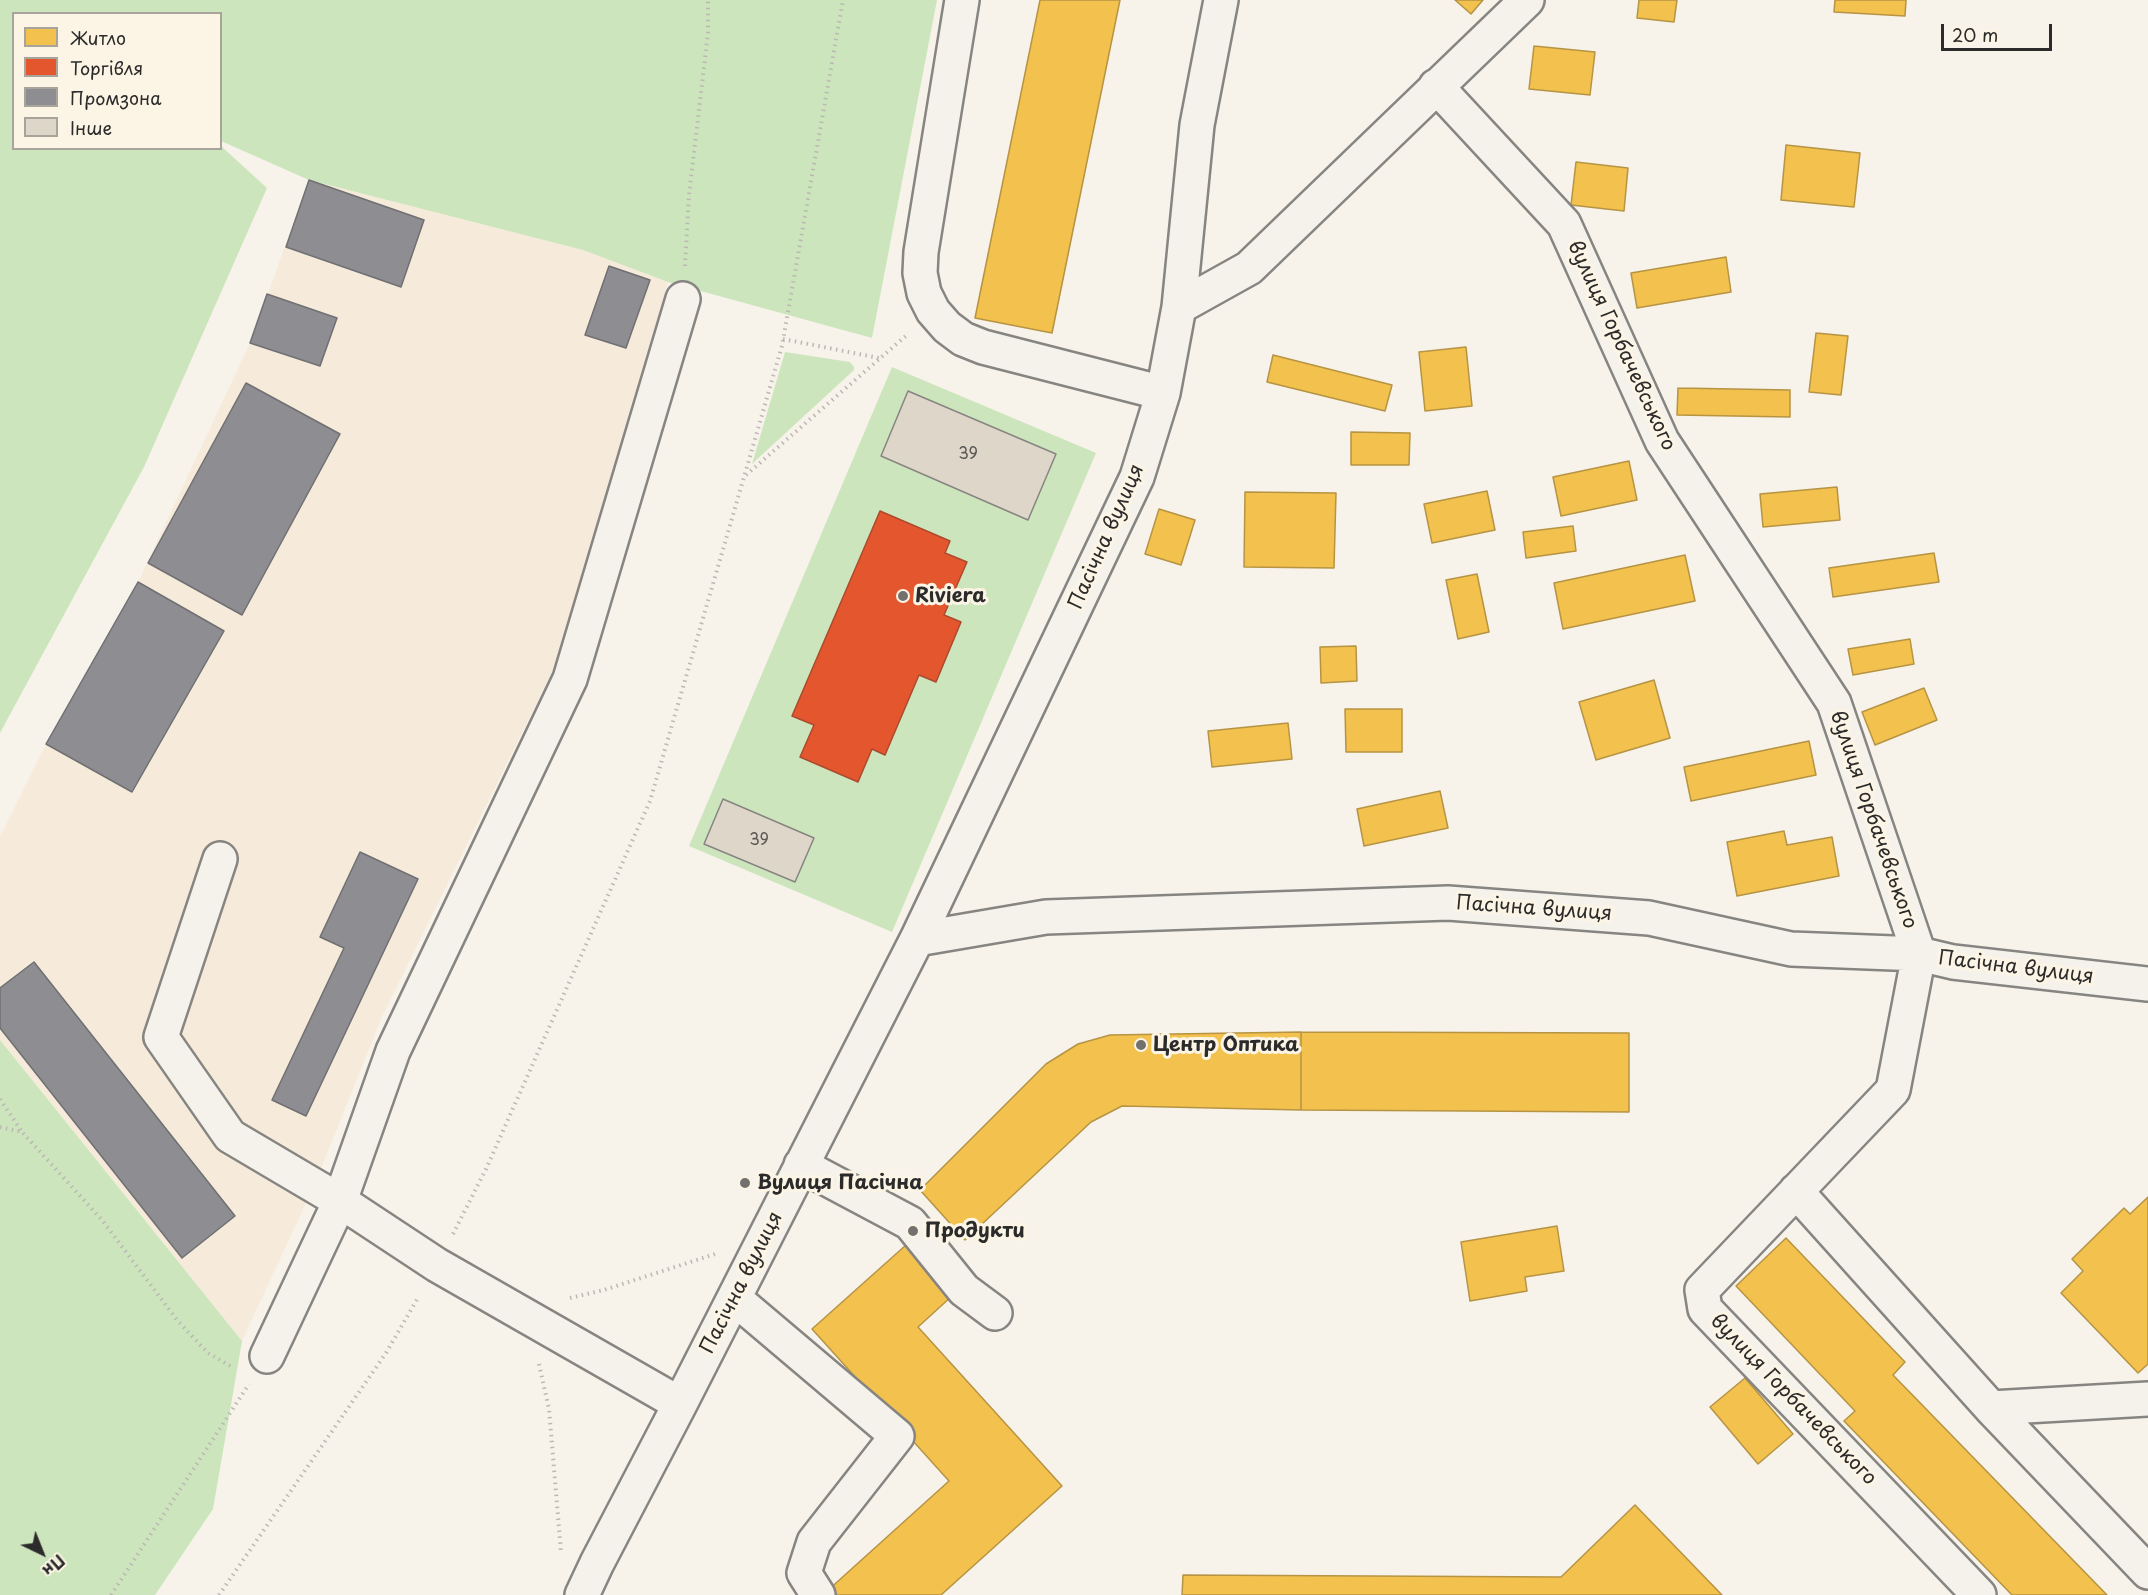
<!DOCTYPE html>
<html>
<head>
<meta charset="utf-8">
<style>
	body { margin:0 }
	#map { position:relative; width:2148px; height:1595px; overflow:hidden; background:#f7f3ea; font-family:"Playpen Sans",sans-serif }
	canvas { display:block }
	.legend { position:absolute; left:12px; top:12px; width:210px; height:138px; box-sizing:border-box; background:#fcf5e5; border:2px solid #a8a49b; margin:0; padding:8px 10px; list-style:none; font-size:18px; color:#2b2b2b }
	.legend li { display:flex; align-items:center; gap:12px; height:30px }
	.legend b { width:30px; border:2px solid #a8a49b }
	.north { position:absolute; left:12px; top:1523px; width:60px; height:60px; -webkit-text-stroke:4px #fcf5e5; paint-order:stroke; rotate:137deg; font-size:16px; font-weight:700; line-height:24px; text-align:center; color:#2b2b2b }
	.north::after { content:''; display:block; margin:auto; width:21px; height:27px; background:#2b2b2b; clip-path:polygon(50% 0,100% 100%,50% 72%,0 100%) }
	.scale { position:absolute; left:1941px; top:24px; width:111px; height:27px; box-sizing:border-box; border:3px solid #2b2b2b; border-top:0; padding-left:8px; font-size:18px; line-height:21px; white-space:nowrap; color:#2b2b2b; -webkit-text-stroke:4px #fcf5e5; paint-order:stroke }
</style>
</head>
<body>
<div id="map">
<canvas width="2148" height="1595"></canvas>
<ul class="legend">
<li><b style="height:16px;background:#f2c14e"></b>Житло</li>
<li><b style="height:16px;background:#e4572e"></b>Торгівля</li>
<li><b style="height:16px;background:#8d8d92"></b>Промзона</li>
<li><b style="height:16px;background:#dfd6ca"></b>Інше</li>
</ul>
<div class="north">Пн</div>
<div class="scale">20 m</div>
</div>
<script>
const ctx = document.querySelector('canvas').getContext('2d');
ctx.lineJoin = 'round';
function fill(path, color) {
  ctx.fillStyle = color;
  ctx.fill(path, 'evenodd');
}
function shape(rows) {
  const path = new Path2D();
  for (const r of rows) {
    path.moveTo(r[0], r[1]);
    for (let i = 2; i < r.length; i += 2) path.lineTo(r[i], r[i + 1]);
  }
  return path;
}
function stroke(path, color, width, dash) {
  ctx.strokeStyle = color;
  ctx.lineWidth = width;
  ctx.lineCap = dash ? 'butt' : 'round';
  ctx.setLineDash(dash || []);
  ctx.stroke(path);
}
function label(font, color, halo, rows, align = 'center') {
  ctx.font = font + ' "Playpen Sans",sans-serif';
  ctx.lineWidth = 6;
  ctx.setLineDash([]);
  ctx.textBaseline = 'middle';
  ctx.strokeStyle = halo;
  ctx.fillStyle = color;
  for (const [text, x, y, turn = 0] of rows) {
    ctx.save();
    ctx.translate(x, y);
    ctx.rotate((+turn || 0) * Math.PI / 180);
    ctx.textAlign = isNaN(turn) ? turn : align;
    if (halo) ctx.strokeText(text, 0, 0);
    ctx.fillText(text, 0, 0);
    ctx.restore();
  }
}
fill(shape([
	[309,180,583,250,668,282,554,668,382,1017,314,1186,242,1341,0,1040,0,837,46,744,138,582,250,343]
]), '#f6ebda');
fill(shape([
	[0,0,937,0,872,338,668,282,583,250,309,180,221,141,220,14,14,14,14,148,220,148,221,146,267,188,144,467,0,733],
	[785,352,850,362,854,367,854,370,752,464],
	[892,367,1096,453,892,932,689,846],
	[0,1040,242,1341,213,1509,155,1595,0,1595]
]), '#cde5bd');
const homes = shape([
	[1040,0,1120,0,1052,333,975,318,1040,0],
	[1455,0,1483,0,1471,14,1455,0],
	[1639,0,1677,0,1674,22,1637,18,1639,0],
	[1835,0,1906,0,1905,16,1834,12,1835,0],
	[1534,46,1595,52,1590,95,1529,89,1534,46],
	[1786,145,1860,153,1854,207,1781,200,1786,145],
	[1576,162,1628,168,1624,211,1571,205,1576,162],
	[1726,257,1731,292,1637,308,1631,273,1726,257],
	[1816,333,1848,336,1841,395,1809,392,1816,333],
	[1466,347,1472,406,1425,411,1419,352,1466,347],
	[1273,355,1392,385,1385,411,1267,382,1273,355],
	[1678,388,1790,390,1790,417,1677,415,1678,388],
	[1351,432,1410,433,1409,465,1351,465,1351,432],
	[1629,461,1637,500,1561,516,1553,477,1629,461],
	[1837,487,1840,520,1763,527,1760,494,1837,487],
	[1487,491,1495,530,1432,543,1424,504,1487,491],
	[1245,492,1336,493,1334,568,1244,567,1245,492],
	[1159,509,1195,520,1181,565,1145,554,1159,509],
	[1573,526,1576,551,1526,558,1523,532,1573,526],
	[1934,553,1939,582,1833,597,1829,568,1934,553],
	[1685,555,1695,601,1563,629,1554,583,1685,555],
	[1477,574,1489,632,1458,639,1446,580,1477,574],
	[1910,639,1914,664,1853,675,1848,649,1910,639],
	[1356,646,1357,681,1321,683,1320,647,1356,646],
	[1654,680,1670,738,1596,760,1579,702,1654,680],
	[1924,688,1937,720,1875,745,1862,712,1924,688],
	[1345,709,1402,709,1402,752,1346,752,1345,709],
	[1288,723,1292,759,1212,767,1208,731,1288,723],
	[1809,741,1816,775,1691,801,1684,767,1809,741],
	[1440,791,1448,828,1364,846,1357,809,1440,791],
	[1784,831,1787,845,1832,837,1839,876,1737,896,1727,842,1784,831],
	[1301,1032,1301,1110,1122,1106,1091,1122,965,1240,920,1190,1046,1064,1078,1044,1110,1035,1301,1032],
	[1301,1032,1629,1033,1629,1112,1301,1110,1301,1032],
	[2148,1197,2148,1364,2138,1373,2061,1293,2083,1271,2072,1259,2124,1208,2130,1214,2148,1197],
	[1557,1226,1564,1271,1525,1277,1527,1291,1470,1301,1461,1242,1557,1226],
	[1786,1238,1905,1362,1893,1375,2107,1595,2012,1595,1844,1421,1855,1411,1736,1286,1786,1238],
	[906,1245,952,1296,918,1327,1062,1486,941,1595,829,1595,826,1592,949,1481,812,1329,906,1245],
	[1745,1378,1793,1434,1758,1464,1710,1407,1745,1378],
	[1635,1505,1722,1595,1182,1595,1183,1575,1561,1577,1635,1505]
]);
fill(homes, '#f2c14e');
stroke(homes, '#b69444', 1.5);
const shops = shape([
	[880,511,950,541,945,553,967,562,944,615,961,622,936,682,919,675,885,755,872,749,858,782,800,757,814,725,792,716,880,511]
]);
fill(shops, '#e4572e');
stroke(shops, '#ac4a2d', 1.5);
const industry = shape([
	[309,180,424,220,401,287,286,247,309,180],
	[609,266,650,280,626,348,585,335,609,266],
	[267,294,337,318,320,366,250,343,267,294],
	[246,383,340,434,242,615,148,563,246,383],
	[138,582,224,631,132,792,46,744,138,582],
	[360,852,418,879,306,1116,272,1100,344,948,320,937,360,852],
	[34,962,235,1216,182,1258,0,1028,0,988,34,962]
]);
fill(industry, '#8d8d92');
stroke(industry, '#707073', 1.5);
const building = shape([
	[908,391,1056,454,1028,520,881,456,908,391],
	[723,799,814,838,795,882,704,844,723,799]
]);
fill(building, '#dfd6ca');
stroke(building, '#878581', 1.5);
const minor = shape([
	[962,0,921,252,920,273,924,293,933,311,947,327,963,339,983,347,1163,393],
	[1436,86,1564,224,1662,441,1834,703,1919,954,1893,1090,1702,1290,1705,1309,1979,1595],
	[1179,307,1249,268,1527,0],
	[220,859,161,1037,230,1136,340,1201,267,1356],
	[917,939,1046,917,1448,903,1649,918,1791,949,1919,954,1953,962,2148,984],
	[801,1165,910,1223,964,1290,995,1313],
	[1796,1191,1991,1408,2148,1572],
	[734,1298,897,1436,814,1542,804,1573,818,1595],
	[680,1404,437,1265,340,1201,393,1051,570,679,683,299],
	[1991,1408,2148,1399],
	[582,1595,597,1563,680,1404,917,939,1137,477,1163,393,1179,307,1197,125,1221,0]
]);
stroke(minor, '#878581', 38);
stroke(shape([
	[685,266,689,195,708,33,708,0],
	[783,339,879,358],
	[746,475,908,334],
	[0,1099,22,1132],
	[0,1127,22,1132,102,1220,177,1320,208,1353,234,1368],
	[453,1234,486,1169,650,801,782,346,843,0],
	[570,1298,604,1290,715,1254],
	[539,1364,549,1409,561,1552],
	[111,1595,249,1384],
	[219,1595,386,1353,419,1296]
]), '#bbb8b4', 4, [1.5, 4.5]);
stroke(minor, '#f5f2ec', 33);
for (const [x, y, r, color] of [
	[903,596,6,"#72716e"],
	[1141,1045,6,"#72716e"],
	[745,1183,6,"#72716e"],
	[913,1231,6,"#72716e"]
]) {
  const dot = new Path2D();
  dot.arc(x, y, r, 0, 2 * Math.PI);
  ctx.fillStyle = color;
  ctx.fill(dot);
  stroke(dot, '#fcf5e5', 2);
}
label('16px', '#585653', null, [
	["39",968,455],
	["39",759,841]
]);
label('20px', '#2b2b2b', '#fcf5e5', [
	["вулиця Горбачевського",1621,346,65],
	["Пасічна вулиця",1107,537,-66],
	["вулиця Горбачевського",1873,820,71],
	["Пасічна вулиця",1534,909,4],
	["Пасічна вулиця",2016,968,7],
	["Пасічна вулиця",742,1283,-63],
	["вулиця Горбачевського",1793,1400,46]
]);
label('bold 20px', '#2b2b2b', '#fcf5e5', [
	["Riviera",915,596],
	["Центр Оптика",1153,1045],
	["Вулиця Пасічна",757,1183],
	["Продукти",925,1231]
], 'left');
</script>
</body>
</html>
